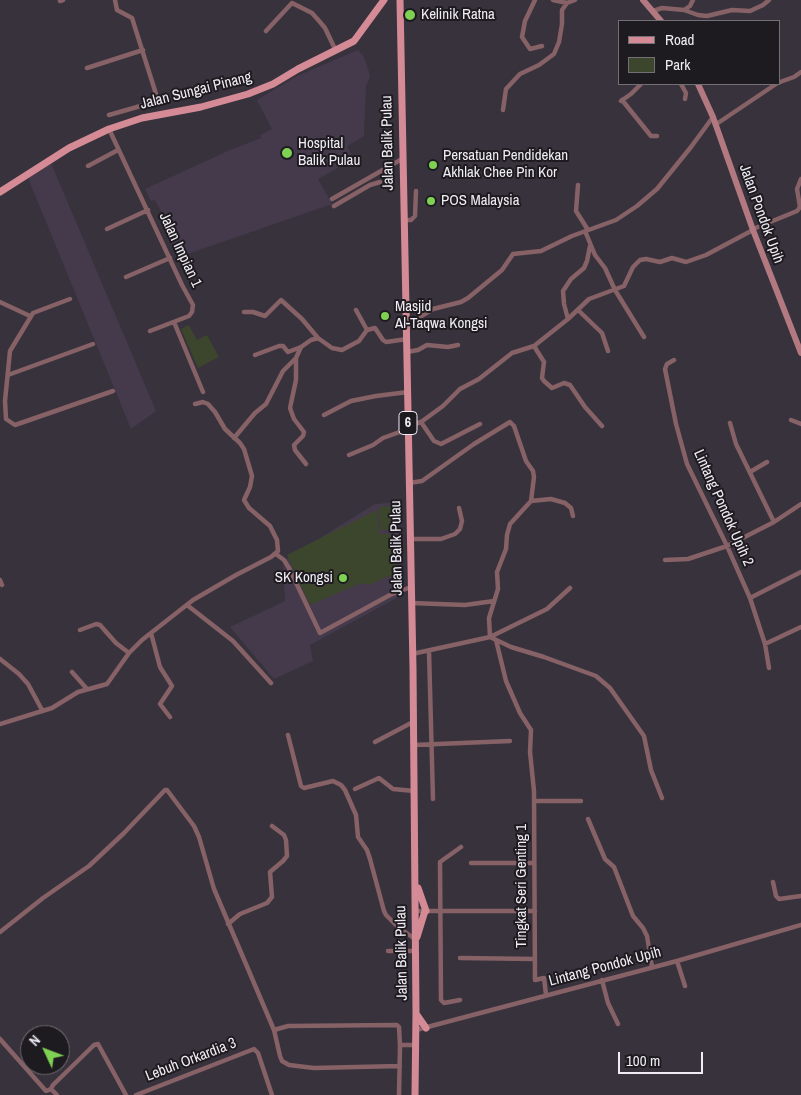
<!DOCTYPE html>
<html>
<head>
<meta charset="utf-8">
<style>
	body { margin:0 }
	#map { position:relative; width:801px; height:1095px; overflow:hidden; background:#38323d; font-family:"Archivo Narrow",sans-serif }
	canvas { display:block }
	.legend { position:absolute; left:618px; top:20px; width:162px; height:65px; box-sizing:border-box; background:#1e1b20; border:1px solid #726f75; margin:0; padding:6px 9px; list-style:none; font-size:15px; color:#f0ecf4 }
	.legend li { display:flex; align-items:center; gap:10px; height:25px }
	.legend b { width:25px; border:1px solid #726f75 }
	.north { position:absolute; left:20px; top:1025px; width:50px; height:50px; box-sizing:border-box; background:#1e1b20; border:1px solid #726f75; border-radius:50%; rotate:313deg; font-size:14px; font-weight:700; line-height:20px; text-align:center; color:#f0ecf4 }
	.north::after { content:''; display:block; margin:auto; width:18px; height:22px; background:#7ed153; clip-path:polygon(50% 0,100% 100%,50% 72%,0 100%) }
	.scale { position:absolute; left:618px; top:1052px; width:85px; height:22px; box-sizing:border-box; border:2px solid #f0ecf4; border-top:0; padding-left:6px; font-size:15px; line-height:18px; white-space:nowrap; color:#f0ecf4; -webkit-text-stroke:4px #1e1b20; paint-order:stroke }
</style>
</head>
<body>
<div id="map">
<canvas width="801" height="1095"></canvas>
<ul class="legend">
<li><b style="height:6px;background:#d58b95"></b>Road</li>
<li><b style="height:14px;background:#3c462c"></b>Park</li>
</ul>
<div class="north">N</div>
<div class="scale">100 m</div>
</div>
<script>
const ctx = document.querySelector('canvas').getContext('2d');
ctx.lineJoin = 'round';
function fill(path, color) {
  ctx.fillStyle = color;
  ctx.fill(path, 'evenodd');
}
function shape(rows) {
  const path = new Path2D();
  for (const r of rows) {
    path.moveTo(r[0], r[1]);
    for (let i = 2; i < r.length; i += 2) path.lineTo(r[i], r[i + 1]);
  }
  return path;
}
function stroke(path, color, width, dash) {
  ctx.strokeStyle = color;
  ctx.lineWidth = width;
  ctx.lineCap = dash ? 'butt' : 'round';
  ctx.setLineDash(dash || []);
  ctx.stroke(path);
}
function label(font, color, halo, rows, align = 'center') {
  ctx.font = font + ' "Archivo Narrow",sans-serif';
  ctx.lineWidth = 4;
  ctx.setLineDash([]);
  ctx.textBaseline = 'middle';
  ctx.strokeStyle = halo;
  ctx.fillStyle = color;
  for (const [text, x, y, turn = 0] of rows) {
    ctx.save();
    ctx.translate(x, y);
    ctx.rotate((+turn || 0) * Math.PI / 180);
    ctx.textAlign = isNaN(turn) ? turn : align;
    if (halo) ctx.strokeText(text, 0, 0);
    ctx.fillText(text, 0, 0);
    ctx.restore();
  }
}
fill(shape([
	[358,50,364,57,370,75,368,83,366,84,364,136,347,146,352,156,348,162,318,179,332,204,179,257,162,224,166,221,155,200,151,201,145,189,230,150,261,138,260,135,272,129,257,100,297,76],
	[51,163,156,411,131,429,28,178],
	[398,502,402,595,310,645,313,661,274,679,230,627,285,601,283,561,375,504]
]), '#443a4b');
fill(shape([
	[189,325,197,340,207,335,219,357,198,368,181,329],
	[391,506,393,530,380,530,379,507],
	[377,510,379,534,391,534,398,572,369,585,361,583,310,605,287,555]
]), '#3c462c');
stroke(shape([
	[535,0,525,21,522,37,530,49,542,46],
	[553,0,567,3,575,0],
	[60,1,63,0],
	[684,10,690,6,693,0],
	[653,11,662,8,684,10,698,15,707,16,732,10,750,11,763,5,769,0],
	[266,31,292,3,312,13,320,22,325,28,336,51],
	[87,68,143,50],
	[780,82,794,77,801,72],
	[681,84,686,93,685,99],
	[622,100,651,136,657,136],
	[621,101,631,94,641,84],
	[503,110,506,89,520,74,539,65,554,54,559,42,562,24,562,10,567,3],
	[109,115,151,103,156,94,132,18,117,10,115,0],
	[715,125,776,84],
	[109,129,182,285,193,305,192,312,189,316,150,331],
	[88,166,118,150],
	[578,185,576,211,588,230],
	[332,199,402,159],
	[334,206,370,185,380,182],
	[403,220,411,220,415,216,416,191],
	[107,229,148,210],
	[753,229,797,211,800,207,797,189,801,179],
	[585,231,595,255,605,268,615,290,644,337],
	[126,277,170,258],
	[70,299,33,313,10,351,5,401,6,419,15,425,113,391],
	[0,302,30,316],
	[356,310,367,330],
	[578,310,602,333,608,351],
	[244,312,253,312,265,316,281,300,302,319,318,338],
	[568,319,564,304,563,291,571,279,584,268,587,261,590,246],
	[406,321,418,318,433,309,461,302,468,298,502,270,513,254,541,251,572,236,616,220,637,206,657,189,691,147,713,117],
	[174,322,203,392],
	[534,346,544,362,542,378,544,381,552,388,564,383,570,385,585,407,602,426],
	[407,352,418,350,427,345,448,347,458,345],
	[255,355,279,346,283,346,288,352,301,347],
	[296,358,296,380,290,408,294,419,304,432,303,436,294,445,295,450,306,464],
	[674,360,667,364,665,369,676,424,687,464,727,546,750,598,765,644,769,668],
	[8,375,93,344],
	[324,415,351,401,376,396,408,392],
	[791,420,801,424],
	[421,422,434,441,441,444,480,424],
	[730,423,736,444,774,522],
	[408,426,421,422,443,406,460,389,479,379,512,353,534,346,568,319,589,299,624,286,633,267,640,260,646,259,660,262,672,258,686,262,706,255,753,230],
	[234,438,255,413,266,404,283,371,296,358,301,347,311,340,318,338,332,348,342,350,359,341,367,330,375,328,383,340,386,342,407,339],
	[349,455,373,445,383,438,408,429],
	[750,472,767,462],
	[409,483,422,481,474,444,510,422,514,426,526,461,533,471,534,477,531,501,510,524,507,535,506,549,497,572,498,589,489,618,490,637,547,609,570,588],
	[531,501,551,499,565,503,571,508,573,516],
	[410,539,441,539,455,534,460,529,462,521,459,508],
	[276,554,284,560,289,568,320,633,390,595,411,587],
	[665,560,688,559,727,546,774,522,801,504],
	[0,580,2,585],
	[750,598,801,572],
	[411,603,465,605,494,601],
	[187,605,233,641,271,683],
	[80,630,96,624,100,625,116,643,129,653],
	[151,633,160,667,172,686,160,704,170,717],
	[496,640,506,681,520,713,531,730,530,752,534,791,535,980,544,978,546,995],
	[765,644,801,627],
	[429,651,433,799],
	[412,654,490,637,511,647,544,657,596,676,610,688,644,736,651,770,662,798],
	[0,659,19,674,28,684,42,710],
	[72,672,87,689],
	[0,724,52,708,78,692,107,684,129,653,142,640,193,600,236,575,271,557,278,551,277,540,270,526,249,508,244,500,250,487,252,476,244,449,240,443,225,429,215,412,208,404,203,402,195,404],
	[288,735,301,786,304,788,333,781,341,785,345,790,356,815,358,837,367,850,370,859,384,911,386,915,398,927,415,939],
	[375,742,413,722],
	[414,745,510,741],
	[355,789,379,778,393,789,414,791],
	[534,801,581,801],
	[588,819,605,859,614,867,633,916,643,928,647,936,652,967],
	[471,863,534,863],
	[773,882,776,896,779,899,801,896],
	[415,911,535,911],
	[228,924,240,914,267,903,272,897,270,872,283,861,287,856,286,840,284,835,272,826],
	[0,932,43,898,89,866,124,833,165,790,167,790,194,826,199,837,214,889,274,1030,280,1056,282,1061,289,1065,314,1068,400,1066],
	[388,951,415,951],
	[460,958,535,959],
	[677,961,685,986],
	[602,980,608,1003,618,1024],
	[460,1000,444,1003,441,1000,440,862,461,847],
	[274,1030,288,1026,397,1025,399,1027,400,1045,399,1095],
	[416,1030,677,961,801,925],
	[0,1039,46,1091,51,1089,53,1085,94,1045,98,1044,126,1095],
	[400,1045,415,1045],
	[51,1089,57,1095],
	[136,1095,254,1049,258,1053,272,1095]
]), '#866166', 4.5);
stroke(shape([
	[643,0,661,21],
	[698,84,713,117,753,230,801,353]
]), '#b37981', 6);
stroke(shape([
	[400,0,413,668,416,1012,415,1095],
	[0,192,69,148,109,129,142,118,201,107,248,94,273,84,298,69,354,41,384,0],
	[418,888,426,911],
	[417,937,425,911],
	[417,1015,426,1028]
]), '#d58b95', 7);
for (const [x, y, r, color] of [
	[410,15,6,"#7ed153"],
	[287,153,6,"#7ed153"],
	[433,165,5,"#7ed153"],
	[431,201,5,"#7ed153"],
	[385,316,5,"#7ed153"],
	[343,578,5,"#7ed153"]
]) {
  const dot = new Path2D();
  dot.arc(x, y, r, 0, 2 * Math.PI);
  ctx.fillStyle = color;
  ctx.fill(dot);
  stroke(dot, '#1e1b20', 2);
}
for (const [x, y, w] of [
	[408,423,18]
]) {
  const box = new Path2D();
  box.roundRect(x - w / 2, y - 11.5, w, 23, 4);
  ctx.fillStyle = '#1e1b20';
  ctx.fill(box);
  stroke(box, '#f0ecf4', 1);
}
label('bold 14px', '#f0ecf4', null, [
	["6",408,423]
]);
label('15px', '#f0ecf4', '#1e1b20', [
	["Kelinik Ratna",421,15],
	["Hospital",298,144],
	["Balik Pulau",298,161],
	["Persatuan Pendidekan",443,156],
	["Akhlak Chee Pin Kor",443,173],
	["POS Malaysia",441,201],
	["Masjid",395,307],
	["Al-Taqwa Kongsi",395,324],
	["SK Kongsi",333,578,"right"]
], 'left');
label('15px', '#f0ecf4', '#1e1b20', [
	["Jalan Sungai Pinang",196,91,-14],
	["Jalan Balik Pulau",388,143,-91],
	["Jalan Pondok Upih",761,214,70],
	["Jalan Impian 1",180,250,65],
	["Lintang Pondok Upih 2",723,508,66],
	["Jalan Balik Pulau",397,548,-91],
	["Tingkat Seri Genting 1",522,886,-90],
	["Jalan Balik Pulau",402,953,-91],
	["Lintang Pondok Upih",605,967,-15],
	["Lebuh Orkardia 3",191,1060,-21]
]);
</script>
</body>
</html>
